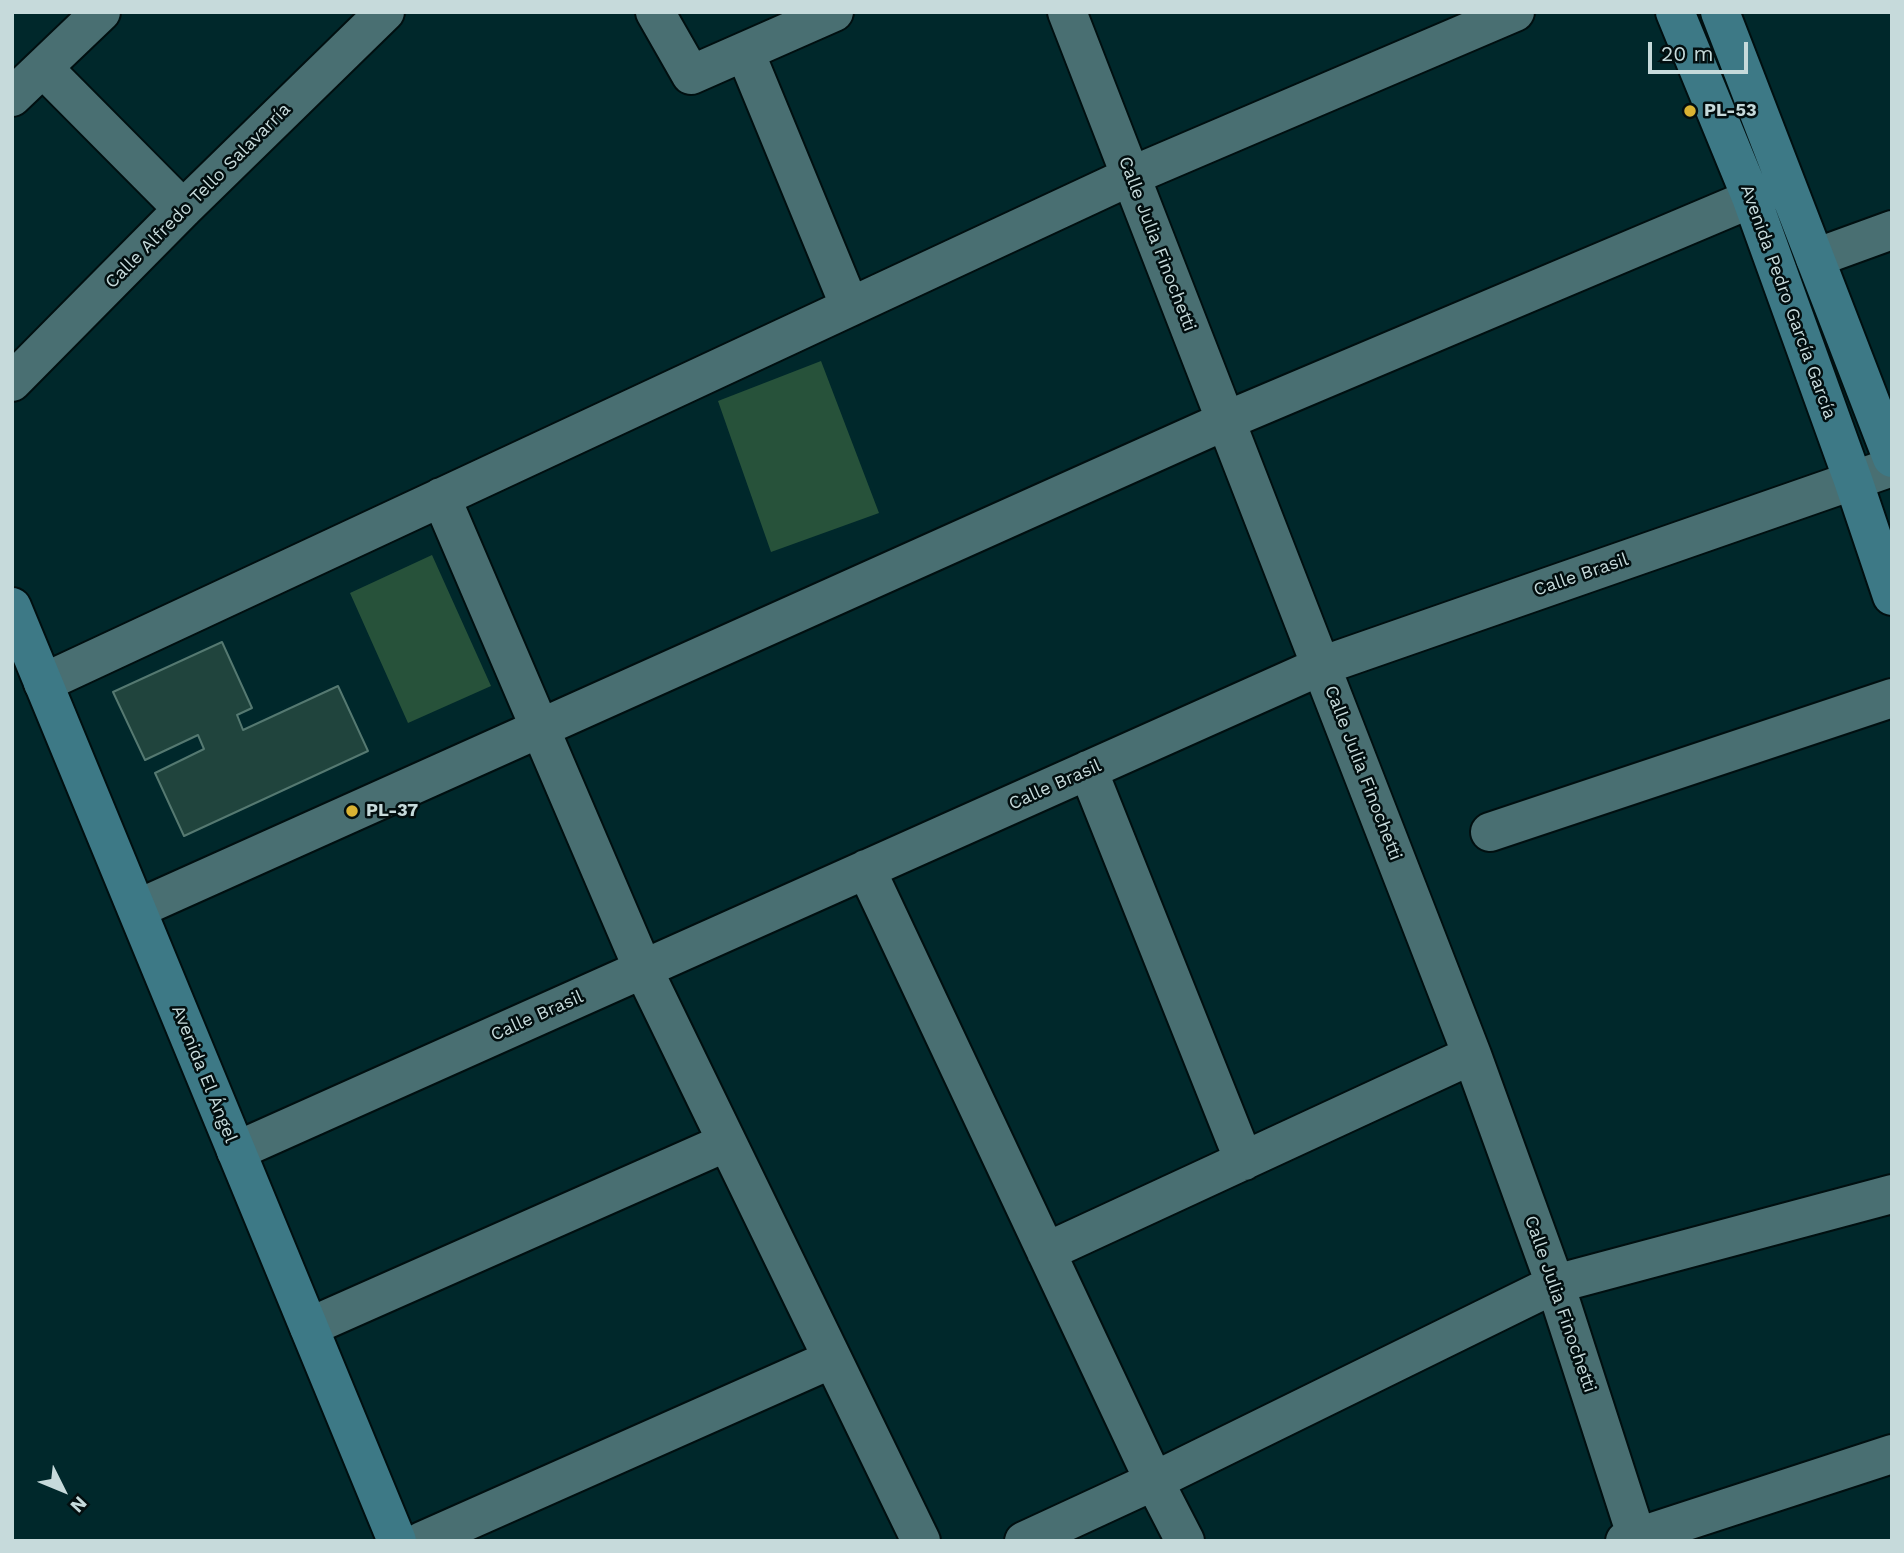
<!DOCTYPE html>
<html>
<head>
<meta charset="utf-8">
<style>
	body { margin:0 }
	#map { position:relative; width:1904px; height:1553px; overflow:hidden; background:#00282b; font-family:"Work Sans",sans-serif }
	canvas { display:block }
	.frame { position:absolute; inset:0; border:14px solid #c6dadb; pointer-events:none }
	.north { position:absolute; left:28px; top:1455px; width:70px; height:70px; -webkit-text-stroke:5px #020e0f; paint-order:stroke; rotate:133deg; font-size:19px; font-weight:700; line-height:28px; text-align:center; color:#c6dadb }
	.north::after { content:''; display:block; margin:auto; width:24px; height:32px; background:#c6dadb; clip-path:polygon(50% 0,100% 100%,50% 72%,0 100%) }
	.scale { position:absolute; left:1648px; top:42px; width:100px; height:32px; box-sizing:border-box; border:4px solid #c6dadb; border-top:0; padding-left:9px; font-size:21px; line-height:24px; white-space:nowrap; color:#c6dadb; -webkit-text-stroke:5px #020e0f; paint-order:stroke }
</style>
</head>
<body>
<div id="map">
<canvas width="1904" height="1553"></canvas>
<div class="frame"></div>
<div class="north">N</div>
<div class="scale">20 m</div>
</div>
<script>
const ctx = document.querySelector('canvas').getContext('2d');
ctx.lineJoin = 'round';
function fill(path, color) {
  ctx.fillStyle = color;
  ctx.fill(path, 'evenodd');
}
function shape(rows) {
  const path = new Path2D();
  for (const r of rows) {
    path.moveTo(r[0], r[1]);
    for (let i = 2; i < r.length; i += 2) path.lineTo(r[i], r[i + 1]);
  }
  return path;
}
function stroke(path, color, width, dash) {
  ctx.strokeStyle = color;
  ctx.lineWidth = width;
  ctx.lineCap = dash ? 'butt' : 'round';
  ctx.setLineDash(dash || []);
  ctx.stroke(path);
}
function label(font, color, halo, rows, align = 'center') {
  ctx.font = font + ' "Work Sans",sans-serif';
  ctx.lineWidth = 5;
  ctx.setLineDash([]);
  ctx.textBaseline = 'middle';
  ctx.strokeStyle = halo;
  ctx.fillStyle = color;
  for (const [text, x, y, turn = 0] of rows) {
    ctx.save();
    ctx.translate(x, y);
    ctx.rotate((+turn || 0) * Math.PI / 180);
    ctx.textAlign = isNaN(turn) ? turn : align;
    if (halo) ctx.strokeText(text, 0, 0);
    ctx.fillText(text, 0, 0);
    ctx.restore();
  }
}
fill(shape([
	[821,361,879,513,771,552,718,401],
	[432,555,491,686,408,723,350,593]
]), '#27523a');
const building = shape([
	[222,642,252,708,237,715,243,730,338,686,368,751,184,836,155,773,204,749,198,735,145,760,113,692,222,642]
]);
fill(building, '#20443d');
stroke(building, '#557971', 2);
const street = shape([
	[655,12,691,75,834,12],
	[1067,12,1472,1055,1555,1284,1638,1541],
	[745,52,850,307],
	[43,68,183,209],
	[12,97,101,12],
	[1815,258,1892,230],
	[12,382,183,209,385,12],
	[441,497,643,969,921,1541],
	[43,683,1131,176,1515,12],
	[1088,770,1244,1161],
	[1490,832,1892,698],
	[866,869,1154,1481,1185,1541],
	[137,909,1225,421,1781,186],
	[236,1151,1321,666,1892,467],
	[1046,1252,1472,1055],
	[309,1327,727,1142],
	[422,1541,832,1359],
	[1024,1541,1154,1481,1555,1284,1892,1194],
	[1625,1541,1892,1454]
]);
const secondary = shape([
	[1675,12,1751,197,1853,480,1892,596],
	[1720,12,1892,458],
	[12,607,397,1541]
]);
stroke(street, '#000f10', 42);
stroke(secondary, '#000f10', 42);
stroke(street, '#496f72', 38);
stroke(secondary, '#3d7986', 38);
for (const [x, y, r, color] of [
	[1690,111,7,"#dab333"],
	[352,811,7,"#dab333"]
]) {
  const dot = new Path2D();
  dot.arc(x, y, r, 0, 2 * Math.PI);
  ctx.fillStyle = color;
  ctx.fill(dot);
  stroke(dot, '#020e0f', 2.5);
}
label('bold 18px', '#c6dadb', '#020e0f', [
	["PL-53",1704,111],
	["PL-37",366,811]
], 'left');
label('18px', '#c6dadb', '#020e0f', [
	["Calle Alfredo Tello Salavarría",198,196,-45],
	["Calle Julia Finochetti",1157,244,69],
	["Avenida Pedro García García",1788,302,70],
	["Calle Brasil",1581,575,-19],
	["Calle Julia Finochetti",1363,773,69],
	["Calle Brasil",1055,785,-24],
	["Calle Brasil",537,1016,-24],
	["Avenida El Ángel",204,1074,68],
	["Calle Julia Finochetti",1560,1304,71]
]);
</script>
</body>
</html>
